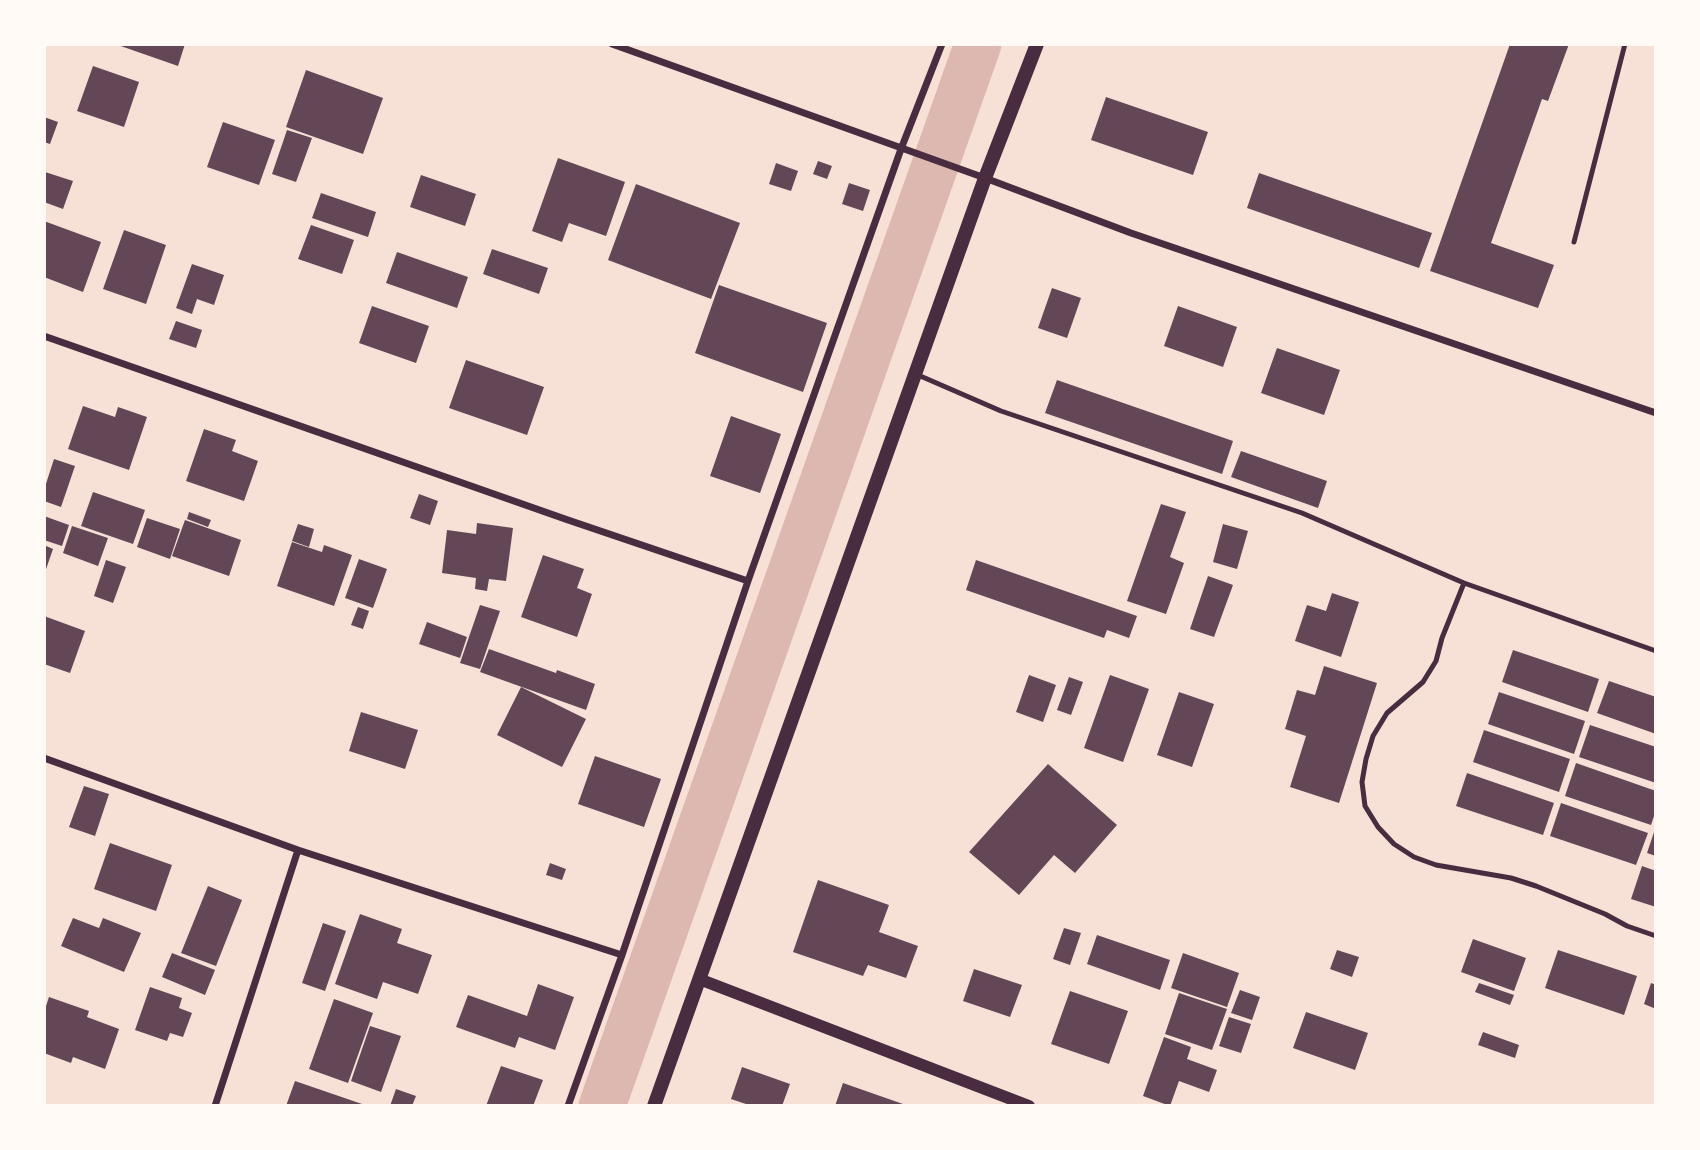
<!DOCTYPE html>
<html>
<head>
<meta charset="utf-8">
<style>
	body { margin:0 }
	#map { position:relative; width:1700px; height:1150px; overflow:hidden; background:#f7e1d7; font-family:"Noto Sans",sans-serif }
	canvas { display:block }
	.frame { position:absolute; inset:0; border:46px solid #fffaf5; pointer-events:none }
</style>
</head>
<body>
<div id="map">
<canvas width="1700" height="1150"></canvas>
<div class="frame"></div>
</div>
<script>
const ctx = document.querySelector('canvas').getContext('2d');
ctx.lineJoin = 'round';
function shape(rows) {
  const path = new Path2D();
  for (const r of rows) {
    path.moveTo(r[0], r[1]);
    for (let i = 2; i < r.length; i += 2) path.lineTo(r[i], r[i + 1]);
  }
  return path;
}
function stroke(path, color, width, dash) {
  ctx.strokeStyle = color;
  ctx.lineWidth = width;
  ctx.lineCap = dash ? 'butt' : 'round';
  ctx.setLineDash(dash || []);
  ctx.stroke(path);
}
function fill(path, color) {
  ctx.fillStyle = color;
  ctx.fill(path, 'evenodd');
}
stroke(shape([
	[602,1106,978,44]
]), '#dcb8b0', 47);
fill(shape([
	[115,44,185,44,178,66],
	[1510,44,1569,44,1548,101,1542,99,1491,243,1554,265,1538,308,1430,271],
	[93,66,139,82,124,127,77,111],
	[306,70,383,98,363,154,286,127],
	[1106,97,1208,132,1193,175,1091,140],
	[44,117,58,122,50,144,44,142],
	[223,122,275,140,259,185,207,167],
	[287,130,312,138,296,182,272,174],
	[558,158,625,182,606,236,569,223,562,242,532,231],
	[818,161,832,166,827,179,813,174],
	[776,163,798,171,791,191,769,184],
	[45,172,73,181,63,209,44,202],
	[1259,173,1432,233,1419,268,1247,208],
	[421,175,476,194,465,226,410,207],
	[849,183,870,190,863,211,842,204],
	[636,184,740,223,711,299,608,260],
	[321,193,376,212,368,237,312,218],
	[44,221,101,242,83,292,44,277],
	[311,225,354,240,342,274,298,259],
	[124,230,166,245,146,304,103,289],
	[492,249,548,268,539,294,483,274],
	[397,252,468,277,457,308,386,283],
	[192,264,224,275,214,305,197,299,192,314,176,308],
	[719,285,827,323,803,392,695,353],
	[1052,288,1081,298,1067,338,1038,328],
	[372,306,429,326,416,363,359,343],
	[1178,306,1237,327,1223,367,1164,346],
	[176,321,202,330,196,348,169,339],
	[1277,348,1340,370,1324,415,1261,393],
	[466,360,544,387,527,435,449,408],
	[1057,380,1233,441,1222,474,1045,413],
	[83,406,115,417,118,407,147,417,129,470,68,449],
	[731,416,781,434,760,493,710,476],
	[204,429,236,440,232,451,258,461,244,501,186,481],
	[1241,451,1327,481,1318,508,1231,477],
	[54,459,75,466,61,507,44,501,44,490],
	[93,492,145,510,133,544,81,526],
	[419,494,438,501,430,525,410,518],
	[1161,504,1186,512,1170,557,1184,563,1166,614,1127,601],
	[189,512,211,520,208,527,187,519],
	[44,516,69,525,62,546,44,540],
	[147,518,180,529,170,559,137,547],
	[185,520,241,540,229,576,172,556],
	[477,523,513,528,506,581,489,579,487,591,475,589,476,578,442,573,447,530,476,534],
	[298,524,314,529,309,547,292,541],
	[1223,524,1248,531,1237,569,1213,562],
	[72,526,108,538,98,566,63,553],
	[292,542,322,552,324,545,352,555,334,606,277,586],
	[44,545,53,549,44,575],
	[543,555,584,569,577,588,592,594,577,637,521,617],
	[359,559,387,569,373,608,345,598],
	[106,560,126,567,113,603,94,596],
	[976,560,1137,616,1129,638,1107,630,1104,638,966,590],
	[1208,576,1233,585,1214,637,1190,629],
	[1332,593,1359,602,1341,657,1295,641,1307,605,1326,611],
	[480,605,500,611,480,669,460,663],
	[358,607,369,611,363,629,351,625],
	[44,616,85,631,70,673,44,664],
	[427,622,467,637,460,658,419,644],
	[489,649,556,673,557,670,595,684,586,710,480,672],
	[1513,650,1599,679,1588,712,1502,682],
	[1324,666,1377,683,1339,803,1290,787,1306,736,1285,729,1297,690,1315,695],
	[1029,675,1056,685,1043,722,1016,712],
	[1110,675,1149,689,1123,762,1084,748],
	[1069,677,1083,682,1071,715,1057,710],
	[1609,681,1656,697,1656,734,1597,713],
	[521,687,586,719,562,767,497,735],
	[1179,692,1214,704,1192,767,1157,755],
	[1499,692,1585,721,1574,754,1488,724],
	[361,712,418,730,405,769,349,751],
	[1590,725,1656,747,1656,783,1579,757],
	[1484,730,1570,759,1559,792,1473,762],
	[595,756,661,779,644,827,578,804],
	[1576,763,1656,791,1656,810,1651,825,1565,796],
	[1048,764,1117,825,1075,873,1054,855,1019,895,969,852],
	[1467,773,1554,803,1543,835,1456,806],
	[84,786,109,794,95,836,69,827],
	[1561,803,1648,833,1636,865,1550,836],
	[1656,826,1656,856,1647,853],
	[110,843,172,865,156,911,94,889],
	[550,863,566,869,562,880,546,875],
	[1642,866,1656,871,1656,907,1631,899],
	[818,880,889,905,879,932,918,946,906,978,868,965,863,976,793,952],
	[208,886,242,900,216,966,181,953],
	[360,914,402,929,397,943,432,955,418,994,383,982,377,999,335,984],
	[73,918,99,928,103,918,141,933,124,972,61,946],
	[323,923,346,931,325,991,302,983],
	[1064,928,1081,933,1070,965,1053,959],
	[1097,935,1170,960,1160,990,1087,964],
	[1473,939,1526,958,1514,991,1461,972],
	[1337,950,1359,957,1352,977,1330,969],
	[1558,950,1637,976,1624,1015,1545,988],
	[172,953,215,970,205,995,162,977],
	[1183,953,1239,973,1227,1007,1171,988],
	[974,969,1022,985,1010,1017,963,1001],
	[1479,983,1514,995,1510,1005,1475,992],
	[1651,983,1656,985,1656,1009,1644,1004],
	[538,984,574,997,555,1050,519,1037,515,1048,456,1027,468,995,527,1016],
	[150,987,182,998,179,1008,192,1013,183,1037,170,1033,167,1041,135,1030],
	[1240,990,1260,997,1252,1020,1231,1013],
	[1070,991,1128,1011,1109,1064,1051,1044],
	[1179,993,1227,1009,1212,1050,1165,1034],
	[49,997,89,1011,87,1017,119,1029,105,1069,73,1057,71,1063,44,1053,44,1012],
	[334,999,373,1013,348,1083,309,1069],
	[1306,1012,1368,1033,1355,1070,1293,1048],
	[1229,1017,1251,1024,1241,1053,1219,1046],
	[370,1026,401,1036,381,1092,351,1081],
	[1483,1032,1519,1045,1515,1058,1478,1045],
	[1164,1037,1191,1047,1187,1059,1217,1070,1209,1092,1179,1081,1170,1106,1143,1096],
	[501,1066,543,1080,533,1106,486,1106],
	[742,1067,790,1084,782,1106,752,1106,731,1099],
	[295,1081,362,1104,361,1106,286,1106],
	[843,1083,903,1104,902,1106,835,1106],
	[396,1089,416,1096,412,1106,390,1106]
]), '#644757');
stroke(shape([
	[1574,242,1625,44],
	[918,375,1001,411,1302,513,1464,583,1656,651],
	[1464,583,1442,638,1436,661,1423,682,1387,713,1373,736,1366,759,1362,782,1365,806,1378,827,1394,844,1414,857,1436,865,1511,878,1536,886,1605,914,1627,926,1656,936]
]), '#4a2c40', 5);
stroke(shape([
	[612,44,985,178,1131,233,1656,413],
	[44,336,568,520,748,581],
	[44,758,298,850,622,955],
	[215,1106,298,850],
	[568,1106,622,955,748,581,901,149,942,44]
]), '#4a2c40', 7);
stroke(shape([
	[699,979,1029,1106]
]), '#4a2c40', 12);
stroke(shape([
	[654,1106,985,178,1037,44]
]), '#4a2c40', 14);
</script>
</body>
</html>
